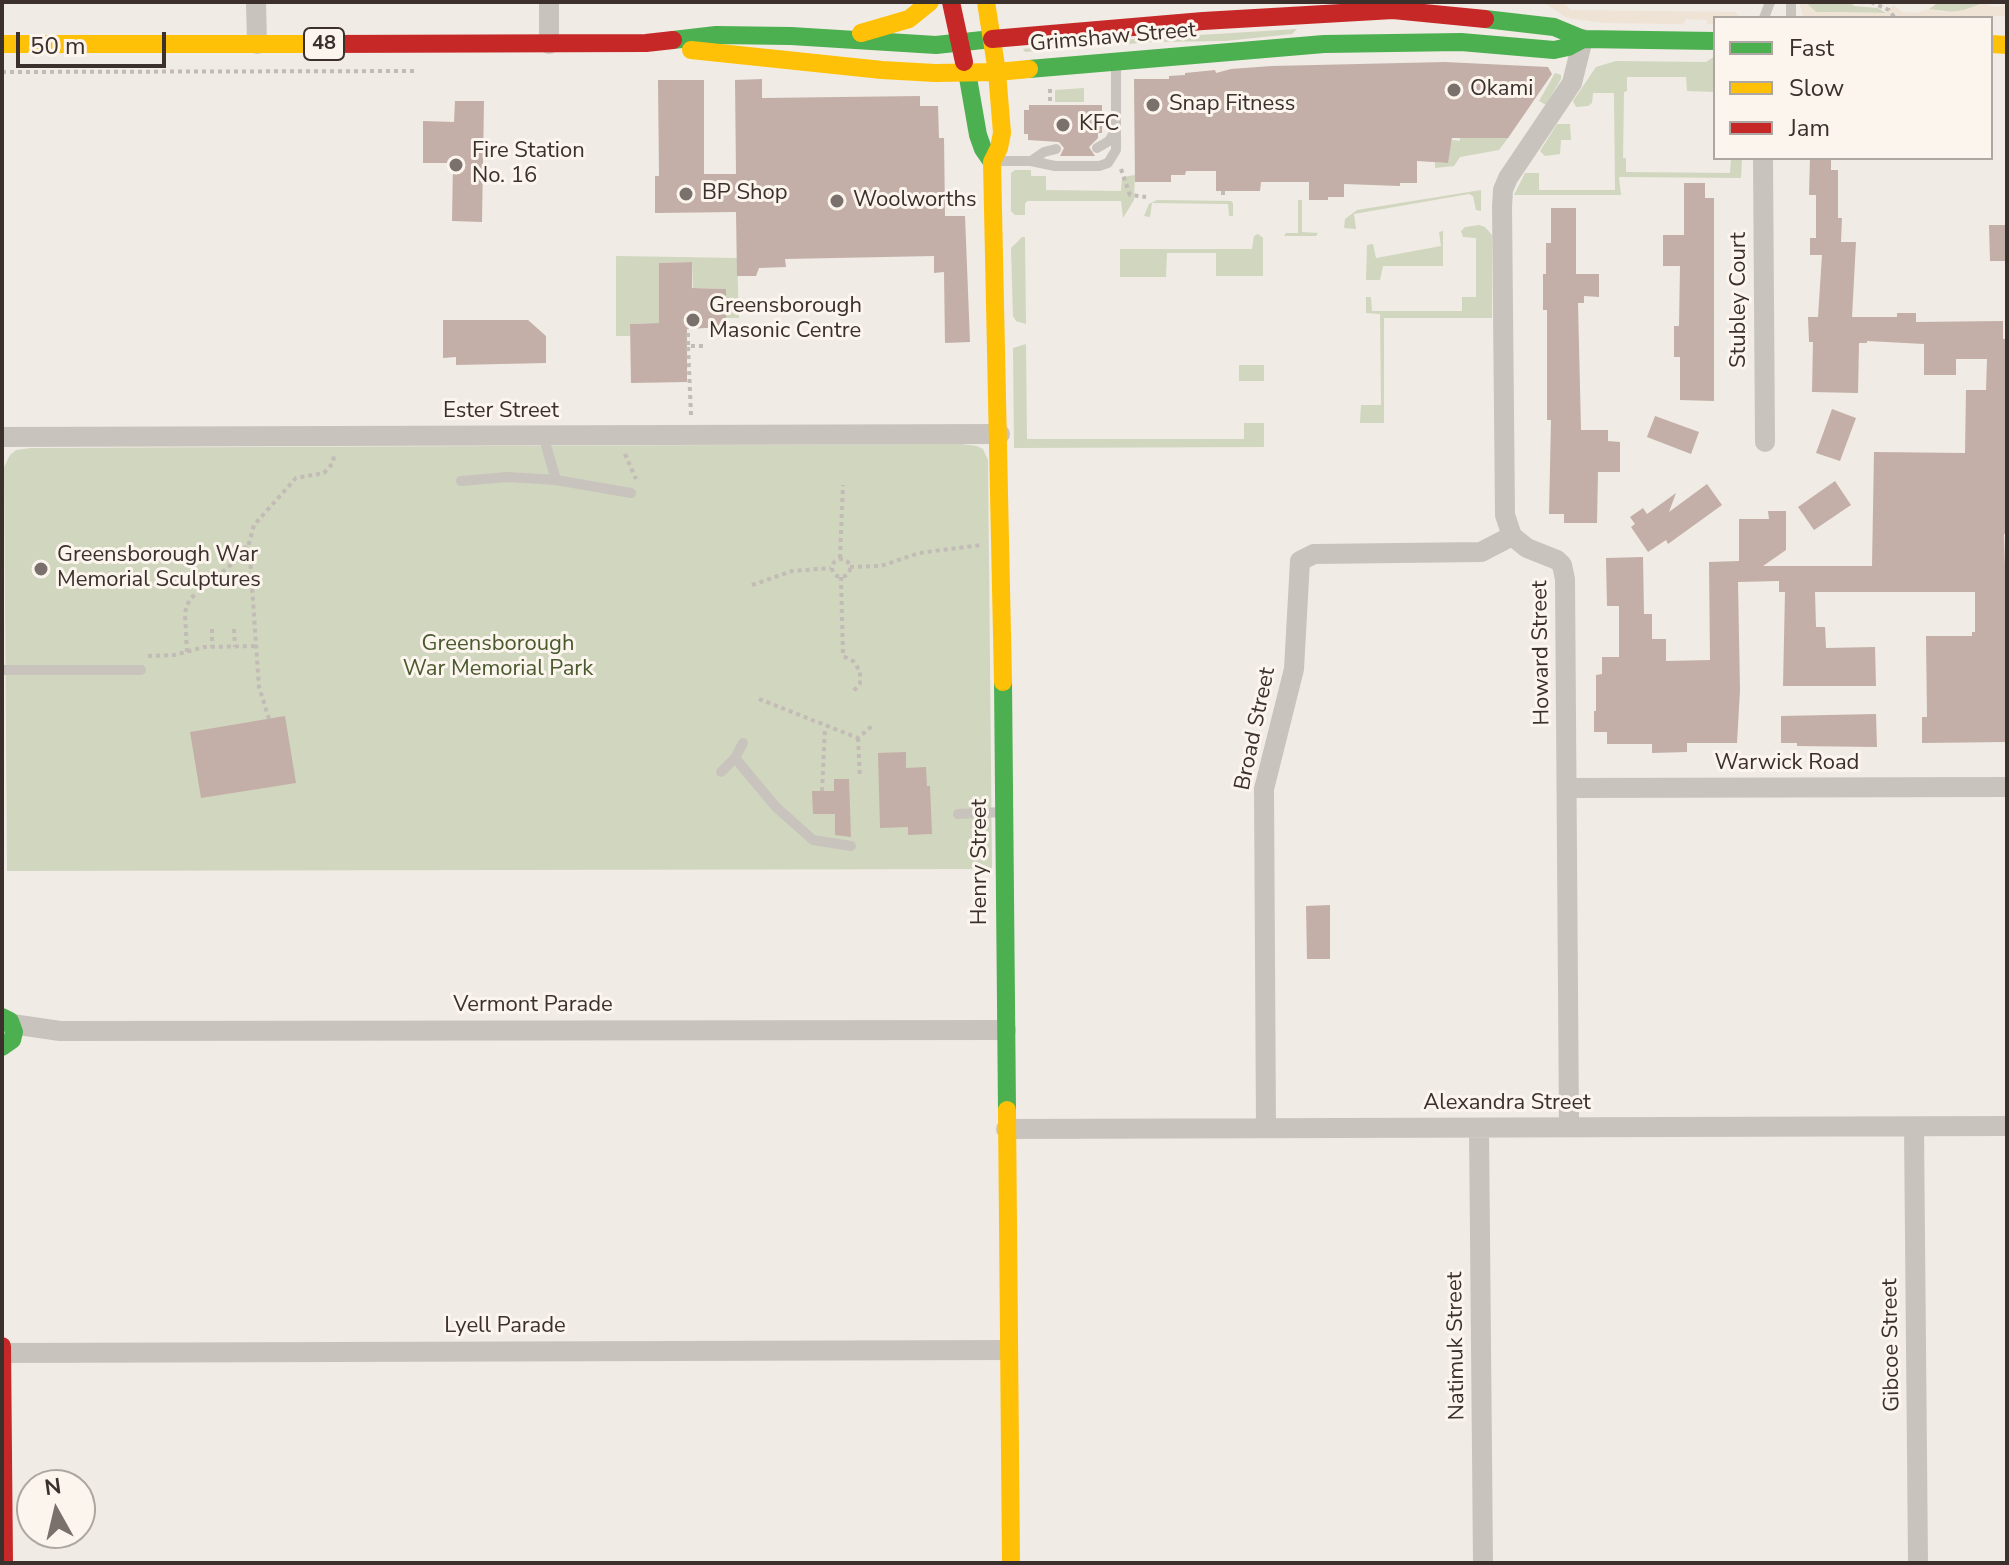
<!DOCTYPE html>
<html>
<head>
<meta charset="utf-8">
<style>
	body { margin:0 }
	#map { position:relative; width:2009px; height:1565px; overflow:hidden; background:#f0ebe5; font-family:"Nunito Sans",sans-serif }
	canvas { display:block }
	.frame { position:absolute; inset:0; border:4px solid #3b302b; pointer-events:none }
	.legend { position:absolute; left:1713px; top:16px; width:280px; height:144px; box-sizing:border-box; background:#fbf5ee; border:2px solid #aea6a0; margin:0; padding:10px 14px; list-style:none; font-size:24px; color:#3b302b }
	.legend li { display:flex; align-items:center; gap:16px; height:40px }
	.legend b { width:40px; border:2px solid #aea6a0 }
	.north { position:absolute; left:16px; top:1469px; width:80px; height:80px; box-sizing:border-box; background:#fbf5ee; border:2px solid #aea6a0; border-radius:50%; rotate:352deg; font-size:22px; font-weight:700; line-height:32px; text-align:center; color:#3b302b }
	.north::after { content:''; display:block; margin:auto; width:28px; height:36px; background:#7a716c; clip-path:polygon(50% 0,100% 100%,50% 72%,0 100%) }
	.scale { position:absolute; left:16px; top:32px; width:150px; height:36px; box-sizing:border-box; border:4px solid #3b302b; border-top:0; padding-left:10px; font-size:24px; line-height:28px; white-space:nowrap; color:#3b302b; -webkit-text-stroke:6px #fbf5ee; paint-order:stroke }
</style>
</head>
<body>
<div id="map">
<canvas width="2009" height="1565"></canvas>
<div class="frame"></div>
<ul class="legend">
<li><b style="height:10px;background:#4caf50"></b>Fast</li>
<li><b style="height:10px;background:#ffc107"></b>Slow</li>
<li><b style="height:10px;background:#c62828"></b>Jam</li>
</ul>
<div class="north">N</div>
<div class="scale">50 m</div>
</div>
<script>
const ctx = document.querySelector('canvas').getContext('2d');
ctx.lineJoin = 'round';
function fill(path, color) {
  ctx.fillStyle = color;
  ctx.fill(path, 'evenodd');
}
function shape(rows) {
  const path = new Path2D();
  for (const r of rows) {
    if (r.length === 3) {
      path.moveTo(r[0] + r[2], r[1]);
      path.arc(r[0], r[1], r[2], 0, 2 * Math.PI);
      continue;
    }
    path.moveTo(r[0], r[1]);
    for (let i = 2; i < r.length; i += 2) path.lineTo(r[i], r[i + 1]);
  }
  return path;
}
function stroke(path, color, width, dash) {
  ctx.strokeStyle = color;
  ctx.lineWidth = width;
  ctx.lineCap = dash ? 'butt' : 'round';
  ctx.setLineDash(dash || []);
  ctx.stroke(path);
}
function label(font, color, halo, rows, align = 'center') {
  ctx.font = font + ' "Nunito Sans",sans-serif';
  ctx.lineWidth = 6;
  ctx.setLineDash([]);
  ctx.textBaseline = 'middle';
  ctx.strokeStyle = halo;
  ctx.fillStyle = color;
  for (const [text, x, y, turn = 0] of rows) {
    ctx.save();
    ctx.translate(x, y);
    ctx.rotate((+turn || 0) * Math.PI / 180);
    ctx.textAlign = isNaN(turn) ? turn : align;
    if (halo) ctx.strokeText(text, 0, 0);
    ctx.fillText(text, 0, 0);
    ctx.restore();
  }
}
fill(shape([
	[1805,2,1850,2,1854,6,1878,8,1886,13,1816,12],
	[1939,2,1982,2,1983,3,1970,9,1952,12,1929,9],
	[1297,29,1292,34,1226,41,1153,42,1025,52,1023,49,1085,42],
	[1715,56,1715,92,1687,91,1686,77,1627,77,1627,91,1624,92,1623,158,1626,158,1626,172,1730,173,1731,158,1742,158,1741,178,1619,177,1621,195,1514,195,1525,173,1539,173,1539,190,1615,190,1614,93,1593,93,1592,103,1588,106,1576,107,1573,101,1596,67,1616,61,1706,62],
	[1555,73,1561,75,1561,79,1546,105,1539,101],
	[1084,88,1084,102,1055,102,1055,90],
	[1557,124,1570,124,1571,140,1561,140,1560,154,1545,156,1540,151],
	[1460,138,1508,138,1499,150,1460,157,1454,166,1435,168,1435,162,1447,163,1452,140,1460,141],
	[1015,170,1031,170,1031,176,1046,176,1046,190,1121,191,1122,177,1135,175,1134,200,1123,218,1121,201,1027,201,1025,204,1025,215,1015,215,1011,211,1011,173],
	[1481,190,1481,211,1476,210,1473,196,1469,194,1354,214,1356,229,1344,228,1345,219,1357,210],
	[1157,200,1231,201,1233,203,1233,216,1229,216,1228,204,1152,203,1150,217,1144,216,1149,204],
	[1298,200,1302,200,1302,232,1318,233,1316,236,1284,236,1286,233,1298,233],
	[1479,225,1485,227,1492,235,1492,318,1384,318,1384,423,1360,423,1361,405,1381,405,1380,314,1366,313,1366,297,1371,297,1372,311,1462,311,1462,297,1476,297,1476,238,1463,237,1461,231,1465,227],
	[1443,231,1443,266,1383,266,1380,280,1366,280,1367,245,1373,244,1376,258,1441,246,1439,232],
	[1258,234,1263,238,1263,276,1216,276,1216,253,1167,253,1166,277,1120,277,1120,249,1252,249,1254,236],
	[1022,237,1025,237,1026,324,1016,321,1013,316,1011,248],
	[616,256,737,258,739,318,726,318,726,289,693,288,692,262,660,263,659,323,630,324,630,336,616,336],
	[1026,344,1027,439,1244,439,1244,423,1264,423,1264,447,1014,448,1013,348],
	[1239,365,1264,365,1264,381,1239,381],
	[961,444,977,446,983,449,988,460,992,869,7,871,4,467,10,455,16,450,31,448]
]), '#d1d6bf');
fill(shape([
	[1543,2,1563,2,1571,10,1735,12,1741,18,1715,18,1715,24,1707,24,1707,20,1686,19,1683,24,1605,23,1567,18],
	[1799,2,1805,2,1816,12,1886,13,1893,5,1902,12,1916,13,1929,9,1942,12,1961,11,1983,3,1994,7,2007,5,2007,16,1804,18]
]), '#eee3d5');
fill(shape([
	[1445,62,1548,67,1552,74,1508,138,1452,138,1448,163,1417,161,1417,183,1400,183,1400,186,1344,184,1344,197,1328,197,1328,200,1309,200,1309,182,1261,182,1260,191,1216,191,1216,171,1186,171,1185,175,1171,175,1171,182,1135,182,1134,79,1169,79,1169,76,1185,75,1185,73,1215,70,1216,73,1231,69,1272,66],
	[762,79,762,98,920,96,920,106,938,106,939,138,944,138,945,216,965,216,970,342,945,343,944,272,934,273,934,256,785,259,786,267,759,268,756,276,737,276,736,212,655,213,655,176,659,176,658,80,704,80,704,174,736,174,735,80],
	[455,101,484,101,482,222,452,221,453,163,423,163,423,121,454,122],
	[1029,105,1102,105,1102,133,1098,133,1098,138,1089,147,1095,156,1060,156,1064,148,1059,142,1028,140,1028,134,1024,134,1024,110,1029,110],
	[1810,158,1831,158,1831,170,1838,170,1838,218,1842,218,1841,242,1856,242,1852,317,1897,317,1897,313,1916,313,1916,322,2003,321,2003,339,2007,339,2007,534,2004,534,2005,566,2007,566,2007,742,1922,743,1922,717,1927,717,1926,636,1972,636,1972,632,1975,632,1975,592,1815,592,1816,627,1825,627,1826,648,1875,647,1876,686,1783,686,1785,592,1779,592,1779,581,1738,582,1740,690,1737,743,1687,743,1687,752,1652,753,1652,744,1607,744,1607,732,1594,732,1594,711,1596,711,1596,675,1602,674,1602,657,1619,657,1619,606,1607,606,1606,558,1643,557,1644,614,1652,614,1652,639,1666,639,1666,661,1710,660,1709,562,1739,561,1739,519,1769,519,1768,511,1786,511,1786,550,1763,566,1872,566,1874,452,1965,453,1966,390,1986,390,1987,359,1956,359,1956,375,1924,375,1924,344,1867,341,1867,343,1859,343,1858,393,1812,392,1813,342,1809,342,1808,317,1818,317,1822,255,1810,255,1810,238,1816,238,1816,195,1809,195],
	[1684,183,1705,183,1705,198,1714,198,1714,401,1680,400,1680,357,1674,357,1674,326,1679,326,1680,266,1663,266,1663,235,1684,235],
	[1551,208,1576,208,1576,274,1599,274,1599,297,1584,296,1584,303,1578,303,1581,430,1608,430,1608,441,1620,442,1620,472,1598,472,1597,523,1564,523,1564,514,1549,514,1551,420,1547,420,1547,310,1543,310,1543,274,1546,274,1546,243,1551,243],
	[1989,225,2007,225,2007,261,1990,261],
	[692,262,692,288,726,289,726,327,687,329,687,382,631,383,630,324,659,323,659,263],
	[443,320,528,320,546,336,546,363,456,365,456,357,443,358],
	[1832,409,1856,418,1840,461,1816,453],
	[1655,416,1699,432,1691,454,1647,437],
	[1835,481,1851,505,1814,530,1798,507],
	[1707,484,1722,505,1668,544,1666,540,1648,552,1631,527,1635,524,1630,517,1643,508,1647,514,1676,493,1669,512],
	[1876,714,1877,747,1797,746,1797,743,1781,743,1781,716],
	[285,716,296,783,201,798,190,732],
	[906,752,906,768,926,767,927,786,930,786,932,834,908,835,908,827,880,828,878,753],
	[834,779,849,779,851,837,835,835,835,814,813,814,812,791,834,791],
	[1330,905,1330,959,1307,959,1306,906]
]), '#c3afa7');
stroke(shape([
	[1871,2,1889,10,1895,18],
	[2,72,418,71],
	[1050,89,1050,105],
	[1121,169,1130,195,1146,197],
	[1223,191,1223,197],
	[688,333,688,346],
	[691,415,688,346,705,346],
	[625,454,636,479],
	[840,558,843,485],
	[841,568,9],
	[850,567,881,566,919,553,981,545],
	[841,577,843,656,853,661,860,671,860,683,853,692],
	[752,585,792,571,831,568],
	[212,629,212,647],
	[234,629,235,647],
	[187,652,185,613,187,605,191,598,239,558,247,545],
	[148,656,175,655,204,647,258,646],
	[759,699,858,738,872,726],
	[269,719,259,687,249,543,254,525,296,478,324,473,333,463,334,454],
	[858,738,860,778],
	[822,791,825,727]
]), '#c2bbb6', 4, [4, 4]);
stroke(shape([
	[1791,2,1791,18],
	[1764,18,1770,2],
	[1097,148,1109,141,1116,130],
	[994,161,1031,161,1055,166,1099,166,1108,163,1116,150,1116,65],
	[1031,161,1044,152,1056,149],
	[543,435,556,480],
	[461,481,508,477,556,480,631,493],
	[2,670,141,670],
	[735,758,776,807,813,840,851,846],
	[721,772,735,758,743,743],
	[958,814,1003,812]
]), '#c9c3be', 10);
stroke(shape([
	[256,2,257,44],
	[549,2,549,44],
	[1763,158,1765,442],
	[2,437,1000,434],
	[1568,788,2007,787],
	[12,1024,60,1031,1006,1030],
	[1569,1127,1565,579,1562,565,1557,560,1527,548,1512,536,1505,515,1502,207,1503,190,1508,178,1572,83,1583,39],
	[1914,1127,1918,1563],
	[1266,1128,1264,789,1294,669,1300,561,1314,554,1481,552,1512,536],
	[1479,1128,1483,1563],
	[1006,1129,2007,1126],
	[2,1353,1008,1350]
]), '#c9c3be', 20);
stroke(shape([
	[1485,19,1554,27,1583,39,1715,41],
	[673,40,716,35,791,36,936,45,992,39],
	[1029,69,1324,44,1461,42,1554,50,1568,47,1583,39],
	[967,72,978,135,983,149,992,162],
	[1003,682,1007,1110],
	[2,1017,10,1021,14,1032,12,1040,2,1047]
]), '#4caf50', 18);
stroke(shape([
	[861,33,909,19,930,2],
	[2,44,321,44],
	[1991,44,2007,45],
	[691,50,882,70,935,73,997,72,986,2],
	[1003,682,992,162,999,148,1002,133,997,72,1029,69],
	[1007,1110,1011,1563]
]), '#ffc107', 18);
stroke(shape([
	[951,2,964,62],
	[992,39,1203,21,1393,10,1485,19],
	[321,44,646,43,673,40],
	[2,1346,4,1563]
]), '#c62828', 18);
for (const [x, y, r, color] of [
	[1454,90,8,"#7a716c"],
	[1153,105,8,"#7a716c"],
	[1063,125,8,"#7a716c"],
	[456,165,8,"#7a716c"],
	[686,194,8,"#7a716c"],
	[837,201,8,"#7a716c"],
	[693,320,8,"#7a716c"],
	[41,569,8,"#7a716c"]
]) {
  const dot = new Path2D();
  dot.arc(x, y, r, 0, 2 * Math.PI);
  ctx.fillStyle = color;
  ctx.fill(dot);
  stroke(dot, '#fbf5ee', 3);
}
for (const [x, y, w] of [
	[324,44,40]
]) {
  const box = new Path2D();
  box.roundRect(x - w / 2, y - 16, w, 32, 6);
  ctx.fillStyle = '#fbf5ee';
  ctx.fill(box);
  stroke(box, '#3b302b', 2);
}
label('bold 20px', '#3b302b', null, [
	["48",324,44]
]);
label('22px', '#3b302b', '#fbf5ee', [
	["Grimshaw Street",1113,38,-5],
	["Stubley Court",1740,300,-90],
	["Ester Street",501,412],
	["Howard Street",1542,653,-91],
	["Broad Street",1256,729,-78],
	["Warwick Road",1787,764],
	["Henry Street",981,862,-90],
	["Vermont Parade",533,1006],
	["Alexandra Street",1507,1104],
	["Lyell Parade",505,1327],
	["Gibcoe Street",1892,1345,-91],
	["Natimuk Street",1457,1346,-91]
]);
label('22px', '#3b302b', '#fbf5ee', [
	["Okami",1470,90],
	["Snap Fitness",1169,105],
	["KFC",1079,125],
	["Fire Station",472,152],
	["No. 16",472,177],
	["BP Shop",702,194],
	["Woolworths",853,201],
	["Greensborough",709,307],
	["Masonic Centre",709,332],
	["Greensborough War",57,556],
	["Memorial Sculptures",57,581]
], 'left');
label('22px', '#4a5a2e', '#fbf5ee', [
	["Greensborough",498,645],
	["War Memorial Park",498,670]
]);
</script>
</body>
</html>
